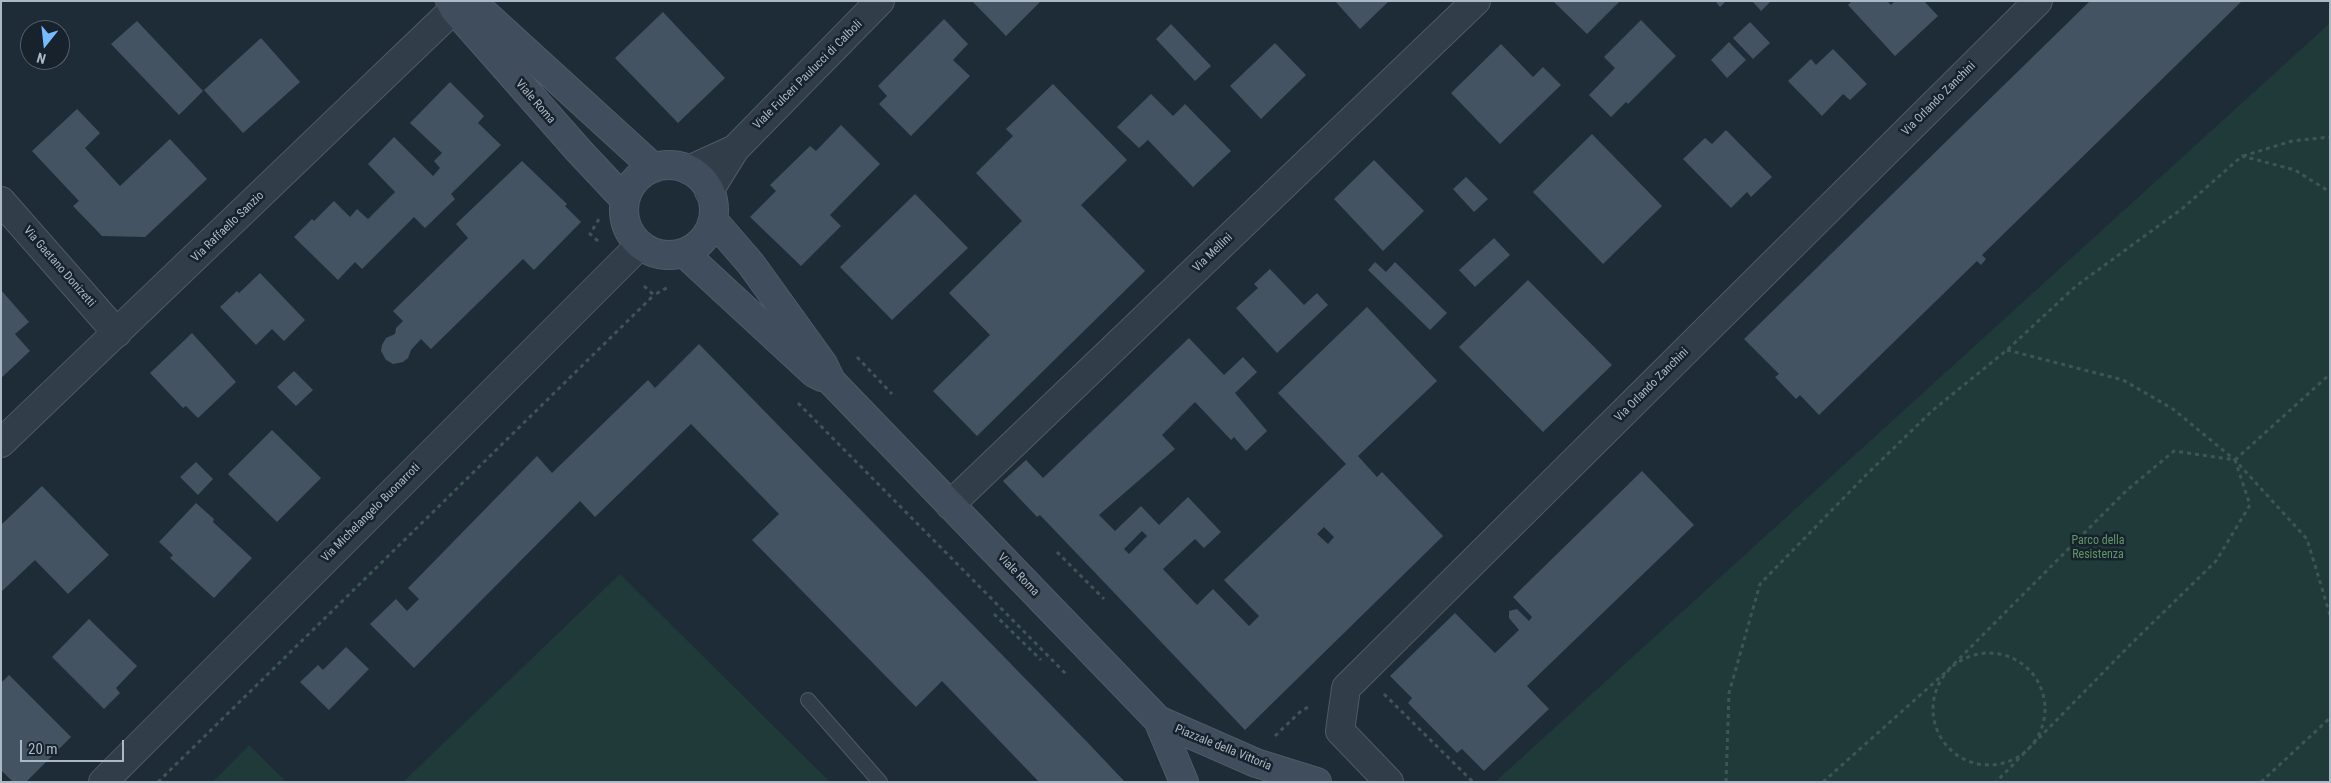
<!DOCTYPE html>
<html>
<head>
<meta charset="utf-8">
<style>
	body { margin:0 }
	#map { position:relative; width:2331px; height:783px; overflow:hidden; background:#1e2c38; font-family:"Roboto Condensed",sans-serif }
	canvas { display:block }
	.frame { position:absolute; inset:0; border:2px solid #abb8c6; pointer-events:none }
	.north { position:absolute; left:20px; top:20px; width:50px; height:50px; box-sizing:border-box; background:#17222c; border:1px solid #525e6a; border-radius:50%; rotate:196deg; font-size:14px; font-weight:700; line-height:20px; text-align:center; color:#abb8c6 }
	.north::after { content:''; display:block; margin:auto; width:18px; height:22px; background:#76bbff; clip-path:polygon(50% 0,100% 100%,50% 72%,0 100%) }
	.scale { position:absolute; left:20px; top:740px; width:104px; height:22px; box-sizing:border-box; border:2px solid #abb8c6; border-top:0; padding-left:6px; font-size:15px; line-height:18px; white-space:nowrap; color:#abb8c6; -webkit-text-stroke:4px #17222c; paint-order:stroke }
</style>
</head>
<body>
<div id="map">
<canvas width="2331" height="783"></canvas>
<div class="frame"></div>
<div class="north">N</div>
<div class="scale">20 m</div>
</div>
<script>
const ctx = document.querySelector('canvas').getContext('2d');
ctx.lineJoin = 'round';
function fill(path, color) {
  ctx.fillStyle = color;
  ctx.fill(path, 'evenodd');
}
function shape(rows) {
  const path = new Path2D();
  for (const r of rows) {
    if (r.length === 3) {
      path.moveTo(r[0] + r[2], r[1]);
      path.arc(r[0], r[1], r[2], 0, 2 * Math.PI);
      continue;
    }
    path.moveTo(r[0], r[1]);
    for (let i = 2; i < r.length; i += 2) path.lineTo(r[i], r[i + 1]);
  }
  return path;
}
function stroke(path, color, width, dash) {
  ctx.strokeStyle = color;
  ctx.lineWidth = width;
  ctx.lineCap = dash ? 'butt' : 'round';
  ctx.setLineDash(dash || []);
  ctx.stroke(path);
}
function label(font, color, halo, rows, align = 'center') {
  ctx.font = font + ' "Roboto Condensed",sans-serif';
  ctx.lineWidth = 5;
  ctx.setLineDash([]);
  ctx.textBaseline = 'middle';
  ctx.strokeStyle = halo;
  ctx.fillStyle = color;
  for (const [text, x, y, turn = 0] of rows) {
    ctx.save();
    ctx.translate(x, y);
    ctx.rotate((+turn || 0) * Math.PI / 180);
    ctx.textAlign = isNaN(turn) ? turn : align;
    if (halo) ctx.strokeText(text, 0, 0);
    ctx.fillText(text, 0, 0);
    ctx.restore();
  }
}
fill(shape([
	[2330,23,2330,782,1495,782],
	[620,574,830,782,403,782],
	[249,745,286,782,213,782]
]), '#203939');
fill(shape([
	[972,1,1041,1,1006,36],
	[1335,1,1389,1,1360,29],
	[1553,1,1620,1,1587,34],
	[1715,1,1726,1,1720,7],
	[1752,1,1771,1,1761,11],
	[1852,1,1887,1,1891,5,1895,1,1924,1,1938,16,1895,56,1848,5],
	[2090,1,2242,1,1982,255,1986,259,1981,265,1977,261,1819,415,1800,395,1796,399,1775,377,1779,374,1744,339],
	[663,12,725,78,678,123,615,58],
	[944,19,968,44,953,60,970,76,911,136,879,104,887,96,878,86],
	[1641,20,1676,56,1628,104,1626,102,1611,117,1589,95,1615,68,1604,57],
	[137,21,203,91,179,115,111,44],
	[1750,22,1770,43,1753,59,1733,38],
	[1171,24,1211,66,1195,81,1156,39],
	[261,38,300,82,243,133,204,90],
	[1729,42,1746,60,1727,78,1711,60],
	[1275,43,1306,75,1261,119,1230,86],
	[1501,44,1533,77,1543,67,1561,85,1500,144,1451,93],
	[1833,49,1867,84,1850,100,1843,94,1822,116,1788,81,1811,59,1816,65],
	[450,82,484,116,478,123,501,145,451,194,455,199,425,228,414,217,362,269,355,262,338,280,294,237,312,219,314,221,334,201,350,217,357,209,368,219,395,192,368,164,394,137,433,176,440,168,434,161,442,153,410,123],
	[1053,84,1127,160,1081,205,1145,271,977,436,933,391,990,335,949,293,1022,221,976,173,1013,136,1006,129],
	[1151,94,1173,116,1185,104,1231,151,1193,187,1148,140,1139,148,1117,127],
	[77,109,100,133,85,148,120,186,170,139,207,179,145,237,102,236,73,206,79,201,32,151],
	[841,125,880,164,830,215,841,226,801,266,750,217,776,191,770,185,810,146,816,151],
	[1726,130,1772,177,1751,197,1747,192,1731,208,1683,159,1705,138,1712,144],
	[1592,134,1662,206,1603,264,1533,192],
	[1374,160,1424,211,1383,251,1334,199],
	[522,161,567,204,565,206,581,222,534,270,523,259,431,349,421,339,411,350,408,358,403,362,393,364,386,360,381,351,382,345,386,338,395,334,396,328,403,321,393,311,468,238,456,224],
	[1466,177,1488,199,1474,212,1453,189],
	[915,194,968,248,892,320,840,267],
	[1494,238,1510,255,1475,287,1459,270],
	[1375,262,1386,272,1395,262,1447,313,1430,330,1368,270],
	[1270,269,1304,305,1317,293,1328,305,1277,353,1236,308,1258,288,1254,284],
	[260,273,305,320,284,341,272,329,256,345,220,307,237,291,239,293],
	[1528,280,1612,365,1543,432,1459,347],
	[1,290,29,322,15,334,30,351,1,378],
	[1367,307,1437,381,1358,456,1377,477,1382,472,1443,536,1245,730,1040,515,1037,517,1003,481,1026,460,1043,478,1189,338,1224,375,1243,357,1257,372,1235,393,1267,431,1246,451,1234,437,1231,440,1195,402,1162,435,1175,449,1099,515,1115,531,1141,506,1159,525,1188,497,1221,532,1204,548,1195,539,1163,569,1197,605,1213,589,1249,626,1259,616,1224,580,1346,464,1278,393],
	[1324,527,1334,537,1328,544,1317,534],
	[1142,531,1147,536,1129,554,1124,549],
	[192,333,236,382,198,418,186,406,183,408,150,373],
	[699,344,1090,745,1125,782,1039,782,942,681,916,707,752,540,779,514,691,424,595,517,580,501,414,668,370,624,396,599,407,611,419,599,408,588,537,456,552,473,648,380,655,388],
	[294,371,313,390,296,406,277,387],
	[272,430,321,478,277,522,228,474],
	[196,462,213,479,198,495,180,477],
	[1642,471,1694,525,1527,686,1549,709,1484,771,1462,749,1457,753,1408,703,1412,698,1390,676,1455,613,1495,653,1519,630,1509,618,1509,611,1517,609,1529,621,1532,617,1513,597],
	[42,486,109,555,68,594,35,560,1,592,1,525],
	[196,503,214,519,213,522,252,558,214,598,170,558,173,555,159,542],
	[89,619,137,666,116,688,120,693,104,709,52,657],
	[346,647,369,669,329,710,300,682,318,665,323,670],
	[9,675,71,737,26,782,13,782,1,770,1,683]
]), '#435362');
const lane = shape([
	[808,700,880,782]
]);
const street = shape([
	[689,170,735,149],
	[709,191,735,149,880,1],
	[1,201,117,333],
	[1,443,454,9],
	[950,505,1476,1],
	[103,782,640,245],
	[1389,782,1340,731,1346,688,2038,1]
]);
const secondary = shape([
	[450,1,454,9,579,151,625,200],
	[471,1,654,168],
	[669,210,45],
	[713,220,751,264,823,364,831,381,1158,720,1184,782],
	[684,253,814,373,822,377],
	[1158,720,1256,763,1317,782]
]);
stroke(lane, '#4f5b67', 16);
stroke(street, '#4f5b67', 30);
stroke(secondary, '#4f5b67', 30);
stroke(shape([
	[2243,156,2292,141,2330,137],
	[598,241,590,234,599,219],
	[644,286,654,295,670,286],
	[2007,350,2123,380,2173,409,2235,460,2307,539,2330,615],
	[857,357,892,394],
	[798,403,1066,674],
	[2235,460,2330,374],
	[1057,552,1104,599],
	[994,614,1041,660],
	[1989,709,56],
	[1384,694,1473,782],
	[1275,736,1301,711,1310,706],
	[158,782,653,296],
	[1726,782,1729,693,1760,584,1866,475,1933,410,2007,350,2076,286,2183,208,2242,156,2295,170,2330,192],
	[1823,782,1947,671,2126,491,2174,451,2235,460,2250,505,2216,561,2131,644,1996,782],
	[2261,782,2330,718]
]), '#3d5555', 3, [4, 4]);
stroke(lane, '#313d48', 14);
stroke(street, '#313d48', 28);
stroke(secondary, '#3f4d5c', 28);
label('12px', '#abb8c6', '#17222c', [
	["Viale Fulceri Paulucci di Calboli",808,75,-45],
	["Via Orlando Zanchini",1939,99,-45],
	["Viale Roma",535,102,49],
	["Via Raffaello Sanzio",228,227,-44],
	["Via Mellini",1213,253,-44],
	["Via Gaetano Donizetti",59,267,49],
	["Via Orlando Zanchini",1652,385,-45],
	["Via Michelangelo Buonarroti",371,513,-45],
	["Viale Roma",1018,575,46],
	["Piazzale della Vittoria",1223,748,22]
]);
label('12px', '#619767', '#17222c', [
	["Parco della",2098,541],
	["Resistenza",2098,555]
]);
</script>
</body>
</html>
